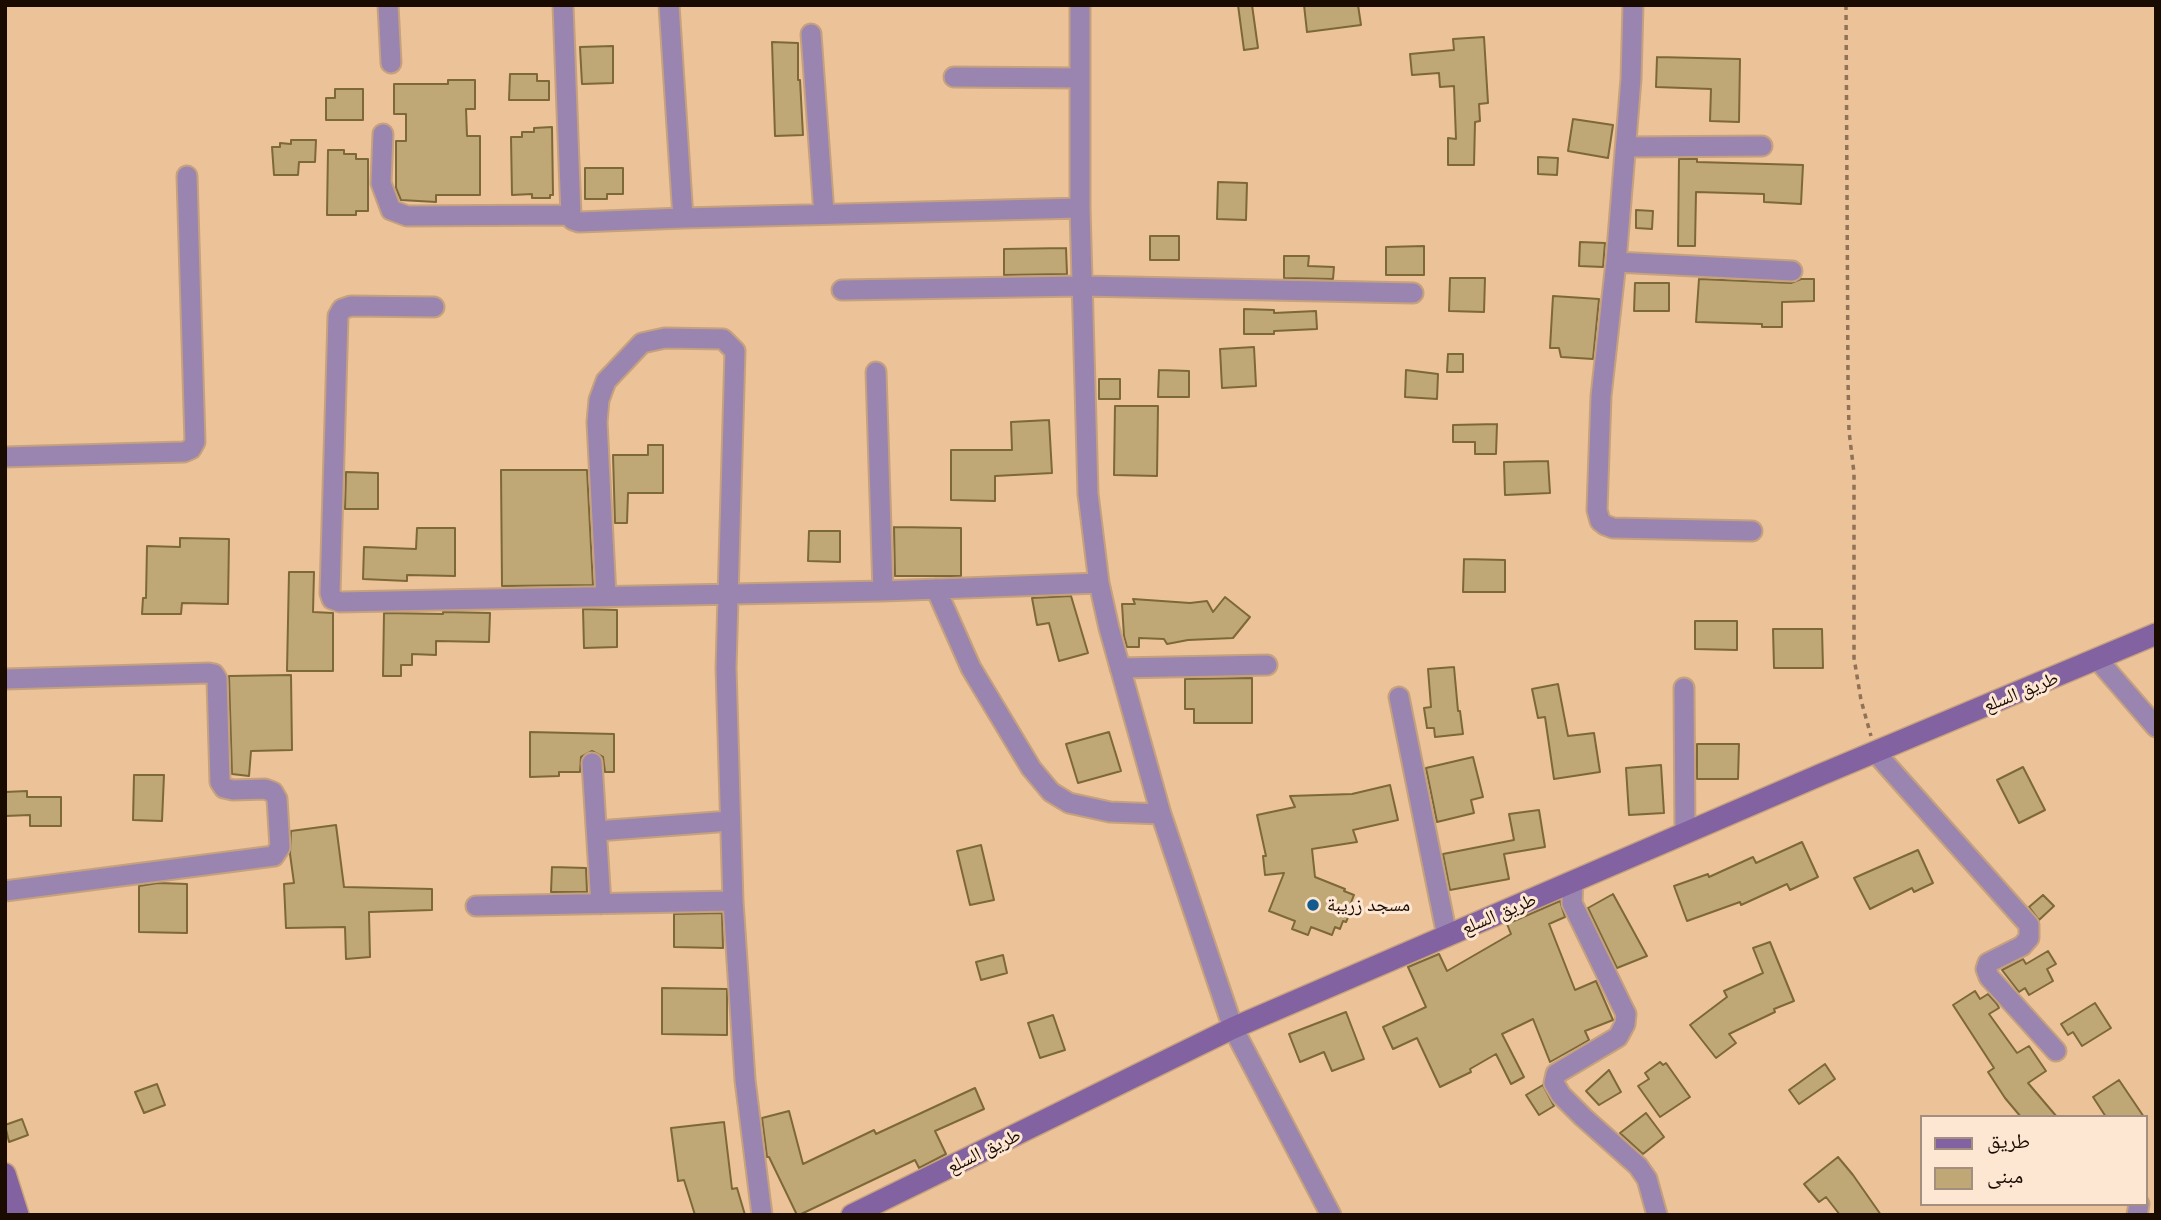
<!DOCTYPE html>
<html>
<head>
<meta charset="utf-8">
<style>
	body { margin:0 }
	#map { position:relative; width:2161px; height:1220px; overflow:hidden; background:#ecc299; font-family:Mulish,"Noto Naskh Arabic",sans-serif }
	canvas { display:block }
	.frame { position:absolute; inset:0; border:7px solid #190b00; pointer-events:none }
	.legend { position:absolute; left:1920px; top:1115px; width:228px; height:91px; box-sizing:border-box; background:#fde7d3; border:2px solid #a28f7f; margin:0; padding:9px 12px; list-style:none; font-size:21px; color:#190b00 }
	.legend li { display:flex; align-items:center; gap:14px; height:35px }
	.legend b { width:35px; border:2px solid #a28f7f }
</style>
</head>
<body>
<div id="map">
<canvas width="2161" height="1220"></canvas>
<div class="frame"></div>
<ul class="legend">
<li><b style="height:9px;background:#8262a1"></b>طريق</li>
<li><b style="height:19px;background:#bfa876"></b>مبنى</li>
</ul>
</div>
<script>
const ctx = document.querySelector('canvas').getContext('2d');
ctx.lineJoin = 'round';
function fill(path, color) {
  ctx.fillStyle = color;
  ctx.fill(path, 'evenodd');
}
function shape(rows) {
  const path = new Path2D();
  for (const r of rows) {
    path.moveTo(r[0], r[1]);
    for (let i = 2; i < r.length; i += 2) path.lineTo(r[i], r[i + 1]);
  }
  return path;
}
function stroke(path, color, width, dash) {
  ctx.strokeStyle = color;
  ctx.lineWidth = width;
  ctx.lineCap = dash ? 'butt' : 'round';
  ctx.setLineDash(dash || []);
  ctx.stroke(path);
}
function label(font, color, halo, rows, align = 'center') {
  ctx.font = font + ' Mulish,"Noto Naskh Arabic",sans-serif';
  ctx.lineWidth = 6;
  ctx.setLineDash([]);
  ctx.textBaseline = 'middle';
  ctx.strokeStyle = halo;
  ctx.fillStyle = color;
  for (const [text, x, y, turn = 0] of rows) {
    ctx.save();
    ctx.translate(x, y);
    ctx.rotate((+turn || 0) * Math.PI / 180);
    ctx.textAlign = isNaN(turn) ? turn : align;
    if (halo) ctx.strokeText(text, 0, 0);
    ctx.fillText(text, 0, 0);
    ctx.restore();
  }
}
const building = shape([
	[1238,5,1252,5,1258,48,1244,50,1238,5],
	[1304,5,1358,5,1361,25,1307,32,1304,5],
	[1484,37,1488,103,1479,104,1480,121,1475,122,1474,165,1448,165,1448,138,1456,139,1454,86,1440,87,1439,73,1412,75,1410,54,1454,50,1453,39,1484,37],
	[772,42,798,43,798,80,800,80,803,135,775,136,772,42],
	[613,46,613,83,582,84,580,47,613,46],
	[1657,57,1740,59,1739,122,1710,121,1711,89,1656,87,1657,57],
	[510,74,537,74,537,81,549,81,549,100,509,100,510,74],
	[448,80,475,80,475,109,466,109,467,136,480,136,480,195,436,195,436,202,401,200,396,188,396,141,406,141,406,114,394,114,394,84,448,84,448,80],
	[335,89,363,89,363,120,326,120,326,98,335,98,335,89],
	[1573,119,1613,125,1608,158,1568,151,1573,119],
	[552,127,553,195,550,195,550,198,532,198,532,194,512,195,511,137,522,137,522,132,534,132,534,128,552,127],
	[291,140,316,140,315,162,299,162,298,175,274,175,272,147,280,147,280,143,291,144,291,140],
	[328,150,344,150,344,154,356,154,356,159,368,159,368,211,356,211,356,215,327,215,328,150],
	[1538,157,1558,158,1557,175,1538,174,1538,157],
	[1679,159,1697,159,1697,162,1803,165,1801,204,1764,202,1764,194,1696,192,1695,246,1678,246,1679,159],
	[585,168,623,168,623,194,607,194,607,199,585,199,585,168],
	[1218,182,1247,183,1246,220,1217,219,1218,182],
	[1636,210,1653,211,1652,229,1636,228,1636,210],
	[1150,236,1179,236,1179,260,1150,260,1150,236],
	[1580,242,1605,243,1603,267,1579,266,1580,242],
	[1424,246,1424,275,1386,275,1386,247,1424,246],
	[1066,248,1067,274,1004,275,1004,249,1066,248],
	[1284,256,1309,256,1308,266,1334,267,1333,279,1284,278,1284,256],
	[1450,278,1485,278,1484,312,1449,311,1450,278],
	[1699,279,1791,283,1801,279,1814,279,1814,301,1782,302,1782,327,1762,327,1762,324,1696,322,1699,279],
	[1635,283,1669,283,1669,311,1634,311,1635,283],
	[1553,296,1599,299,1593,359,1561,357,1559,348,1550,348,1553,296],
	[1244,309,1274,310,1274,313,1316,311,1317,329,1274,331,1274,334,1244,334,1244,309],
	[1254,347,1256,386,1222,388,1220,349,1254,347],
	[1448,354,1463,354,1463,372,1447,372,1448,354],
	[1159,370,1189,371,1189,397,1158,397,1159,370],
	[1406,370,1438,374,1437,399,1405,397,1406,370],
	[1099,379,1120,379,1120,399,1099,399,1099,379],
	[1115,406,1158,406,1157,476,1114,475,1115,406],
	[1049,420,1052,473,995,476,995,501,951,500,951,450,1012,450,1011,422,1049,420],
	[1497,424,1496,454,1475,454,1475,442,1453,442,1453,425,1497,424],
	[648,445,663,445,663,493,628,493,627,523,615,523,613,455,648,455,648,445],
	[1548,461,1550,493,1505,495,1504,462,1548,461],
	[501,470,587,470,593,585,502,586,501,470],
	[346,472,378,473,378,509,345,509,346,472],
	[894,527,961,528,961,576,895,576,894,527],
	[417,528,455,528,455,576,407,575,407,581,363,579,364,547,416,549,417,528],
	[809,531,840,531,840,562,808,561,809,531],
	[180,538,229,539,228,604,182,603,181,614,142,614,143,598,146,598,147,546,180,547,180,538],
	[1464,559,1505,560,1505,592,1463,592,1464,559],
	[289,572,314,572,313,612,333,613,333,671,287,671,289,572],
	[1071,596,1088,653,1059,661,1049,623,1037,625,1032,598,1071,596],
	[1225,597,1250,617,1233,638,1188,640,1167,644,1164,639,1139,638,1139,647,1127,647,1124,636,1122,604,1135,604,1133,599,1190,603,1207,601,1213,612,1225,597],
	[583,609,617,610,617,647,584,648,583,609],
	[443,612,490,613,489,642,436,641,436,655,412,654,412,665,401,665,401,676,383,676,384,613,443,614,443,612],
	[1695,621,1737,621,1737,650,1695,649,1695,621],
	[1773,629,1822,629,1823,668,1774,668,1773,629],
	[1454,667,1458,711,1460,711,1463,734,1435,737,1434,728,1427,728,1424,708,1431,707,1428,669,1454,667],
	[291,675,292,750,251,751,249,776,232,774,229,676,291,675],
	[1252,678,1252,723,1194,723,1194,709,1185,709,1185,679,1252,678],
	[1558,684,1568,736,1594,733,1600,772,1554,779,1545,717,1538,718,1532,689,1558,684],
	[530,732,614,734,614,772,605,772,603,757,592,751,581,757,580,772,559,772,559,776,530,777,530,732],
	[1109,732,1121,771,1078,783,1066,744,1109,732],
	[1697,744,1739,744,1738,779,1697,779,1697,744],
	[1473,757,1483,797,1471,800,1474,813,1437,822,1426,768,1473,757],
	[1661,765,1664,813,1629,815,1626,768,1661,765],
	[2023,767,2045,810,2019,823,1997,780,2023,767],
	[134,775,164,775,162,821,133,820,134,775],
	[1390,785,1398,820,1353,830,1357,842,1312,849,1315,877,1345,889,1344,891,1354,895,1350,905,1353,906,1346,922,1343,921,1340,929,1335,927,1332,935,1311,927,1308,935,1292,929,1295,921,1269,911,1284,873,1265,875,1263,856,1266,856,1257,815,1295,807,1290,796,1352,794,1390,785],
	[27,791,27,797,61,797,61,826,30,826,30,815,5,816,5,792,27,791],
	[1539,810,1545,847,1504,854,1509,879,1450,890,1443,854,1514,840,1509,814,1539,810],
	[336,825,344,887,432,889,432,910,369,912,370,957,346,959,345,927,286,928,284,884,294,883,290,854,291,831,336,825],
	[1802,842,1818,877,1790,890,1787,884,1741,905,1740,902,1687,921,1674,886,1708,874,1709,877,1753,857,1756,863,1802,842],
	[981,845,994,900,970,905,957,851,981,845],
	[1918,850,1933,883,1914,892,1912,888,1870,909,1854,878,1918,850],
	[552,867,586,868,587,892,551,892,552,867],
	[158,883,187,884,187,933,139,932,139,886,158,883],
	[1613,894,1647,956,1617,968,1588,908,1613,894],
	[2043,895,2054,906,2039,920,2029,907,2043,895],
	[1560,901,1565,917,1549,924,1575,990,1596,981,1613,1020,1585,1031,1589,1040,1550,1062,1533,1019,1502,1034,1524,1077,1511,1084,1496,1054,1470,1069,1471,1072,1440,1087,1417,1038,1393,1049,1383,1027,1426,1007,1408,967,1439,954,1447,971,1511,934,1507,924,1560,901],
	[722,913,723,948,674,947,674,914,722,913],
	[1770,942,1794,1001,1774,1009,1775,1012,1729,1034,1736,1043,1716,1058,1690,1025,1727,997,1724,991,1763,973,1753,948,1770,942],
	[2048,951,2056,964,2047,969,2053,981,2029,995,2025,988,2019,992,2002,970,2023,959,2026,964,2048,951],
	[1003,955,1007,973,981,980,976,962,1003,955],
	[662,988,727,989,727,1035,662,1034,662,988],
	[1975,991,1980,999,1988,994,1997,1004,1999,1008,1989,1014,2017,1053,2029,1046,2046,1071,2028,1083,2057,1117,2021,1117,2005,1098,1988,1072,1994,1068,1953,1005,1975,991],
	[2095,1003,2111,1028,2082,1046,2073,1032,2068,1035,2061,1024,2095,1003],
	[1346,1012,1364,1059,1332,1071,1324,1052,1300,1062,1289,1034,1346,1012],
	[1053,1015,1065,1050,1040,1058,1028,1023,1053,1015],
	[1660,1062,1663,1065,1666,1063,1690,1097,1660,1117,1638,1086,1649,1079,1645,1073,1660,1062],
	[1825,1064,1835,1079,1799,1104,1789,1090,1825,1064],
	[1609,1070,1621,1092,1599,1105,1586,1091,1609,1070],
	[2119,1080,2144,1117,2106,1117,2093,1097,2119,1080],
	[157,1084,165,1105,144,1113,135,1092,157,1084],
	[1543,1085,1554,1106,1539,1115,1526,1095,1543,1085],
	[975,1088,984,1109,935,1131,946,1154,919,1168,915,1160,799,1215,797,1215,769,1157,767,1157,762,1118,789,1111,803,1164,874,1130,876,1134,975,1088],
	[1646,1113,1664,1137,1643,1154,1620,1133,1646,1113],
	[22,1119,28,1135,9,1142,5,1125,22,1119],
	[724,1122,732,1189,737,1188,745,1215,695,1215,684,1180,678,1181,671,1128,724,1122],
	[1838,1157,1853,1175,1881,1215,1840,1215,1826,1197,1819,1202,1804,1184,1838,1157]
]);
fill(building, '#bfa876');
stroke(building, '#7d6837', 2);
const street = shape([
	[388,5,391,63],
	[563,5,571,215,573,220,579,222,683,218],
	[669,5,683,218,1080,208],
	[1080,5,1080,208,1088,494,1099,583,1109,628,1161,814,1233,1028,1331,1215],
	[1633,5,1631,79,1616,262,1601,396,1597,510,1600,521,1605,525,1613,528,1752,531],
	[811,34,824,214],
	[954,77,1080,78],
	[383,134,381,183,391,210,407,216,571,215],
	[1626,147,1762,146],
	[1616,262,1792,271],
	[842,290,1082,286,1413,293],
	[434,307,351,306,342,309,338,316,330,593,332,599,340,602,883,591,1099,583],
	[876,372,883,591],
	[5,457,184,452,191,449,195,442,187,176],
	[936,589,971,668,1031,768,1051,792,1069,803,1110,812,1161,814],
	[606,596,597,422,599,400,606,381,642,343,665,338,723,339,735,351,726,668,733,901,745,1080,762,1215],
	[2098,660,2156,727],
	[1120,668,1267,665],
	[5,679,209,673,214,674,217,679,220,782,224,788,233,790,265,789,273,792,277,799,280,847,274,856,5,891],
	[1684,688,1685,833],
	[1399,697,1447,936],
	[1875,752,2029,925,2029,938,2022,946,1988,963,1986,969,1989,977,2056,1051],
	[592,763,601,904],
	[597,831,730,821],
	[1573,882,1572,903,1622,1006,1626,1014,1625,1024,1618,1037,1556,1074,1554,1083,1561,1095,1583,1117,1638,1166,1647,1179,1657,1215],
	[476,906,733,901],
	[2137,1215,2139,1204]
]);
const secondary = shape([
	[5,1174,18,1215],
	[852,1215,1233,1028,1820,775,2156,634]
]);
stroke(street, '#c6a17d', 23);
stroke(secondary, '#c6a17d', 24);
stroke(shape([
	[1846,5,1848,379,1849,431,1854,473,1854,658,1861,700,1871,736]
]), '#907256', 3.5, [5, 5]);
stroke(street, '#9a85b0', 19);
stroke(secondary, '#8262a1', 21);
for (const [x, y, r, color] of [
	[1313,905,7,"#135a8e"]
]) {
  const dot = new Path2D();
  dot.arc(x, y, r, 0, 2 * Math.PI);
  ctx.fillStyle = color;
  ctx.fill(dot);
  stroke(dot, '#fde7d3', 2.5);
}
label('19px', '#190b00', '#fde7d3', [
	["طريق السلع",2021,692,-22],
	["طريق السلع",1499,914,-23],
	["طريق السلع",984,1151,-26]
]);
label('19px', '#190b00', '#fde7d3', [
	["مسجد زريبة",1327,905]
], 'left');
</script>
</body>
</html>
